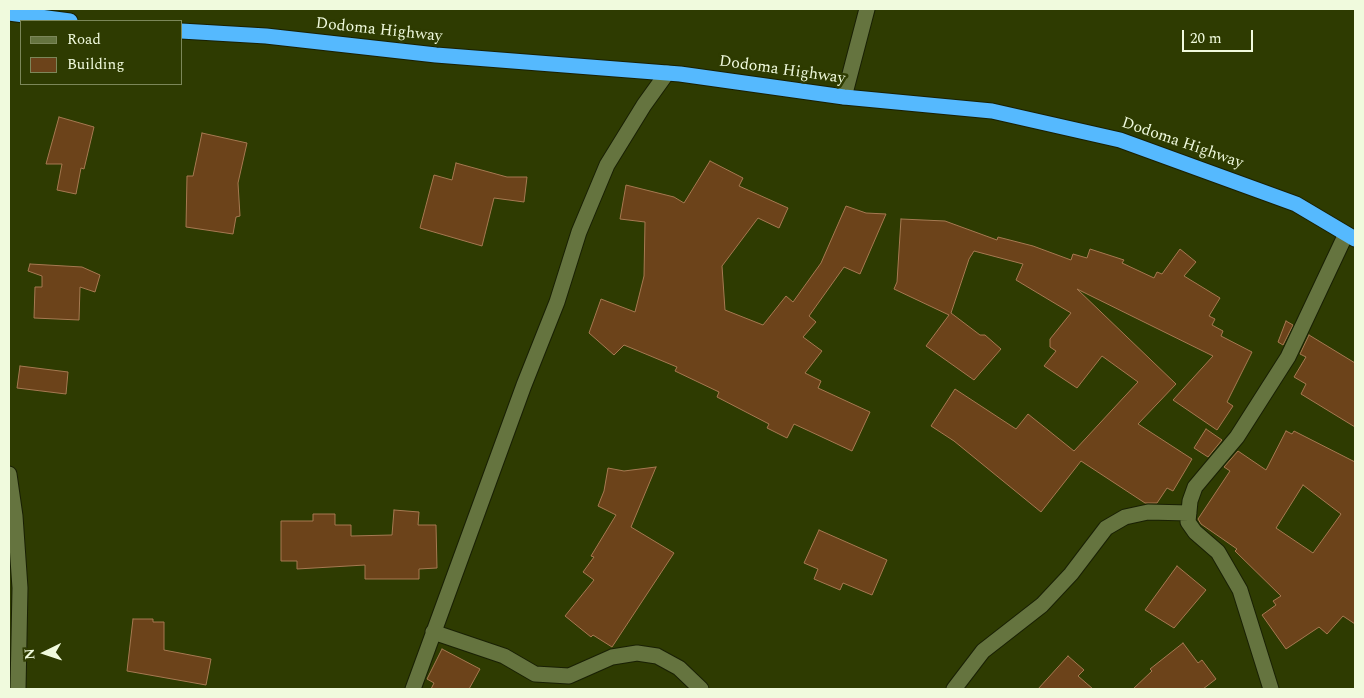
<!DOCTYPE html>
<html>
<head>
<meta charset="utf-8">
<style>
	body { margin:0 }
	#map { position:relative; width:1364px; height:698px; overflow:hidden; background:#2e3b01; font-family:Spectral,serif }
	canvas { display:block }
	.frame { position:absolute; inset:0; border:10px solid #f0fadd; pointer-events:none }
	.legend { position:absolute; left:20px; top:20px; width:162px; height:65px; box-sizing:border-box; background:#2e3b01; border:1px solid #7c8759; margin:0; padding:6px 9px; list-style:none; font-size:15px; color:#f0fadd }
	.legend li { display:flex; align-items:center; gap:10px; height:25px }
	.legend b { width:25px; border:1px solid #7c8759 }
	.north { position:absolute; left:20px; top:628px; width:50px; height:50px; -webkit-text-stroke:4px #2e3b01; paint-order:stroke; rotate:266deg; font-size:14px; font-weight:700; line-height:20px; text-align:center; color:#f0fadd }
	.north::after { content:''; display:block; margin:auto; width:18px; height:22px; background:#f0fadd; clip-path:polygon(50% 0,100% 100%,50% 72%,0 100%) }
	.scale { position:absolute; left:1182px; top:30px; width:71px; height:22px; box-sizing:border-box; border:2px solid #f0fadd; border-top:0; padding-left:6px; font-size:15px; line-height:18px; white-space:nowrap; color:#f0fadd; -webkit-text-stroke:4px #2e3b01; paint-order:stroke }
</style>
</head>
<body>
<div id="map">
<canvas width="1364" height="698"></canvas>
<div class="frame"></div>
<ul class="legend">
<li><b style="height:6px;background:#65743f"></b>Road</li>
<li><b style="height:14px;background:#6c431a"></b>Building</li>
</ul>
<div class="north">N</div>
<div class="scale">20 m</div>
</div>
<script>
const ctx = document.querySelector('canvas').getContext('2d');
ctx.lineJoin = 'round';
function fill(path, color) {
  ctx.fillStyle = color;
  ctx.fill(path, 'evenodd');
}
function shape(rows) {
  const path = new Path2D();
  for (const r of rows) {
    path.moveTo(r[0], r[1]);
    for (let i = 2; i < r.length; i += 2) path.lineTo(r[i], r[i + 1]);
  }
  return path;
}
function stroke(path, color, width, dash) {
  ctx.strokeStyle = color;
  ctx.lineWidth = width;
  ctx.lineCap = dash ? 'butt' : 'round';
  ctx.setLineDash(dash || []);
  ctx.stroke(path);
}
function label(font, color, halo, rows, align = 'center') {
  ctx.font = font + ' Spectral,serif';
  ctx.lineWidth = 5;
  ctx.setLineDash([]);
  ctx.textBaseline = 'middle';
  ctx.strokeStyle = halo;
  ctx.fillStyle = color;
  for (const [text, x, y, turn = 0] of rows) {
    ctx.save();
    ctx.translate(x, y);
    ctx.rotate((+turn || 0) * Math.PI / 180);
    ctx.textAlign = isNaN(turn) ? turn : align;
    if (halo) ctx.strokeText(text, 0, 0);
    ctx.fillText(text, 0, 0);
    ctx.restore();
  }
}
const building = shape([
	[59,117,94,127,84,169,81,168,76,194,57,190,62,164,46,164,59,117],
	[202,133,247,143,238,183,240,216,236,217,233,234,186,227,187,176,193,176,202,133],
	[710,161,743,178,739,186,788,208,779,228,758,218,722,266,725,310,763,325,786,296,793,302,821,263,846,206,866,213,886,214,860,274,844,267,809,316,816,322,803,337,822,351,805,373,821,381,818,388,870,412,852,451,794,424,787,438,767,428,769,424,717,397,719,392,675,371,677,367,624,345,614,355,589,333,601,299,635,312,644,276,645,222,620,219,626,185,674,197,684,203,710,161],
	[456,163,507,177,527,177,524,202,494,198,482,246,420,228,434,175,452,180,456,163],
	[901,219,945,221,997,240,998,237,1033,246,1071,260,1073,254,1087,258,1090,249,1124,260,1122,263,1154,278,1157,272,1162,274,1180,249,1196,262,1184,276,1220,298,1209,316,1215,319,1212,325,1223,331,1221,336,1252,352,1227,402,1233,406,1217,430,1173,400,1213,356,1077,289,1176,384,1138,424,1192,459,1173,491,1167,488,1157,503,1145,503,1081,461,1041,512,954,441,931,426,955,389,1016,429,1028,414,1074,451,1138,382,1102,356,1077,388,1044,366,1056,351,1050,347,1050,339,1071,313,1016,280,1023,264,974,251,969,259,951,313,980,335,985,335,1001,349,974,380,926,346,949,315,894,289,897,282,901,219],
	[30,264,82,267,100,275,95,292,80,287,79,320,34,318,35,287,42,287,42,276,28,271,30,264],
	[1286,321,1293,325,1283,345,1278,342,1286,321],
	[1309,335,1355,363,1355,427,1301,394,1306,384,1294,377,1306,357,1300,354,1309,335],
	[20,366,68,372,66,394,17,388,20,366],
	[1206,429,1222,440,1208,457,1194,448,1206,429],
	[1286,431,1292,434,1294,431,1355,462,1355,624,1343,616,1327,634,1319,627,1286,649,1262,615,1276,605,1273,601,1281,596,1235,551,1237,549,1201,524,1198,519,1230,471,1224,467,1238,451,1266,470,1286,431],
	[1303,485,1341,514,1313,553,1276,528,1303,485],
	[656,467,631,527,674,553,612,647,593,635,591,637,565,616,594,580,583,572,594,557,591,556,616,515,598,506,604,491,608,468,624,471,656,467],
	[394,510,419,512,418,525,436,525,437,568,419,569,419,579,365,579,365,565,297,569,297,561,281,561,281,521,313,521,313,514,335,514,335,525,351,525,351,536,392,535,394,510],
	[819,530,887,560,872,595,843,583,840,590,814,579,818,569,804,563,819,530],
	[1177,566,1206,590,1174,628,1145,610,1177,566],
	[133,619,153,619,153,622,164,622,164,650,211,659,206,685,127,671,133,619],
	[1183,643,1198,663,1202,660,1216,679,1203,689,1133,689,1152,671,1150,669,1183,643],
	[442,649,480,669,469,689,431,689,434,683,427,679,442,649],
	[1068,656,1084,670,1078,676,1093,689,1038,689,1068,656]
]);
fill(building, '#6c431a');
stroke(building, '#a67951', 1);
const minor = shape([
	[844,97,867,9],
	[9,474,15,516,20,588,18,689],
	[433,632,504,656,535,674,569,676,612,657,637,653,657,656,679,668,701,689],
	[413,689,524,385,557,302,579,232,607,165,644,105,667,73],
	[954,689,983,651,1042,605,1071,574,1106,528,1125,517,1148,512,1189,513],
	[1271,689,1240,590,1218,552,1195,532,1188,522,1190,501,1195,487,1237,437,1288,357,1346,234]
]);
const highway = shape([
	[9,13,70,21],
	[181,31,266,36,436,55,680,74,844,97,992,111,1120,140,1296,204,1355,239]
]);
stroke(minor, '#192004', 17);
stroke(highway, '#192004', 17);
stroke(minor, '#65743f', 15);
stroke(highway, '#55b9fe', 15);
label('16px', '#f0fadd', '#2e3b01', [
	["Dodoma Highway",379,31,6],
	["Dodoma Highway",782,71,8],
	["Dodoma Highway",1182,144,19]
]);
</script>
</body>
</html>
